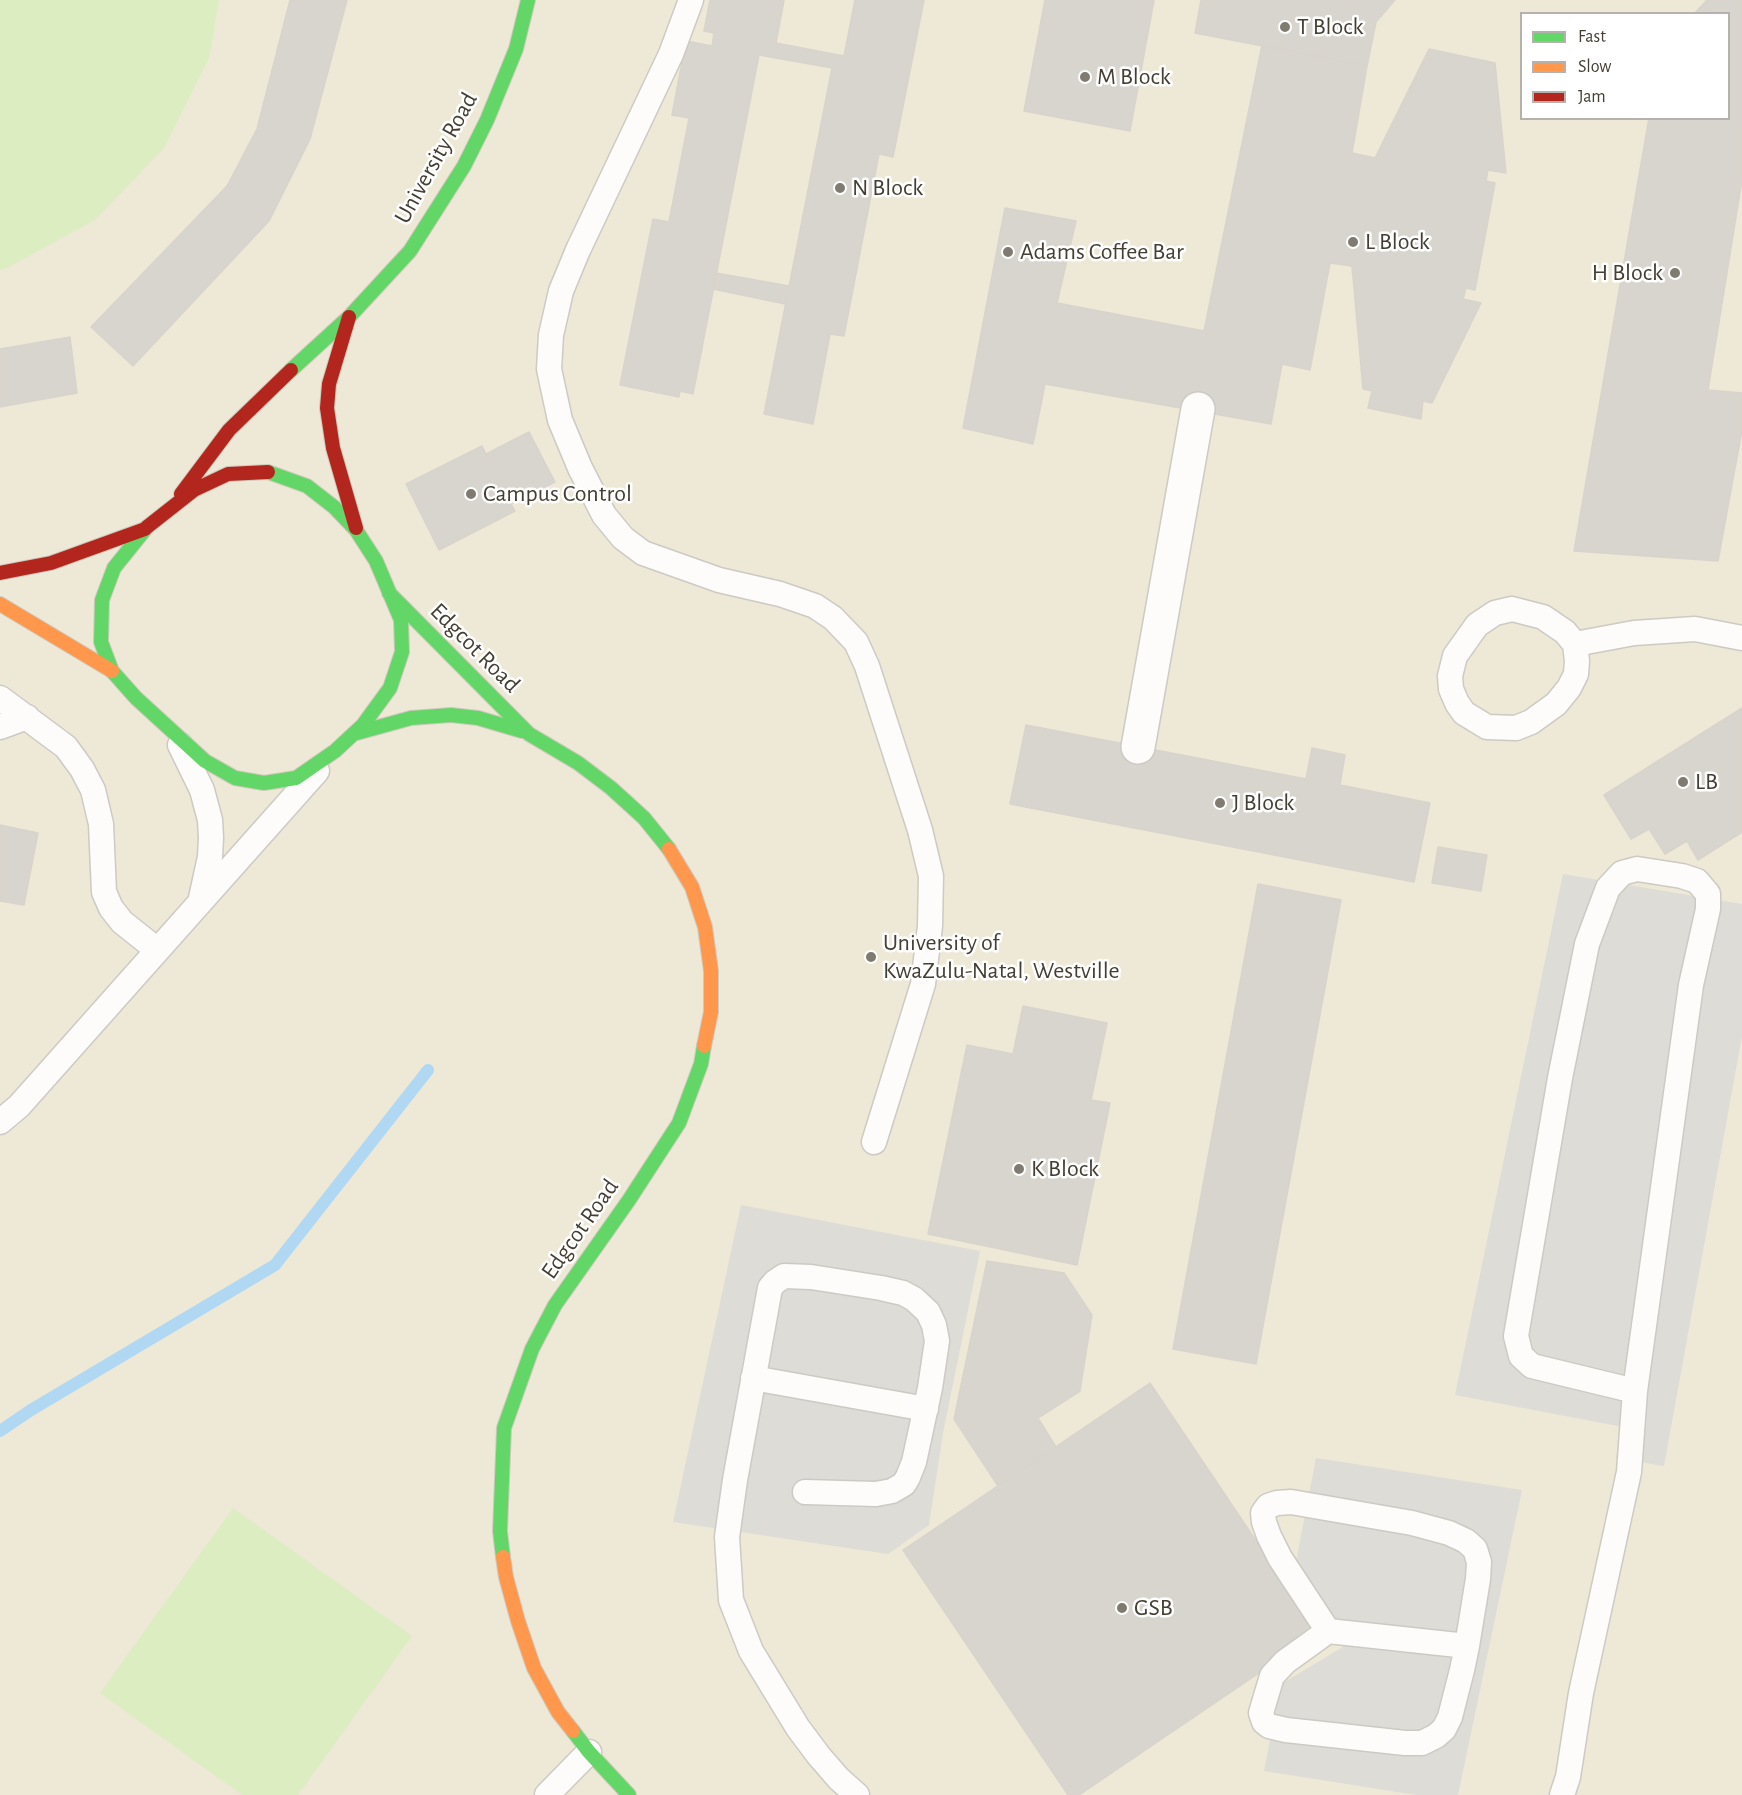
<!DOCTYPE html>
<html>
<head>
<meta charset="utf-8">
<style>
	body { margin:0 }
	#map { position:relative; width:1742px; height:1795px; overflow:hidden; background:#efede6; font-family:"Alegreya Sans",sans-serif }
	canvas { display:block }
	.legend { position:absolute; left:1520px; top:12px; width:210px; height:108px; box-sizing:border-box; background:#fff; border:2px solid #b5b2ad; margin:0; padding:8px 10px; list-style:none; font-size:18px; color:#453e32 }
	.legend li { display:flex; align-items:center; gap:12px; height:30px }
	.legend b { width:30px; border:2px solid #b5b2ad }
</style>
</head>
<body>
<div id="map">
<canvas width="1742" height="1795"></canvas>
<ul class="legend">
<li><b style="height:8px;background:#63d668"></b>Fast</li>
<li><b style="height:8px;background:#ff974d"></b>Slow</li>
<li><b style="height:8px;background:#b3261e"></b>Jam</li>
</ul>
</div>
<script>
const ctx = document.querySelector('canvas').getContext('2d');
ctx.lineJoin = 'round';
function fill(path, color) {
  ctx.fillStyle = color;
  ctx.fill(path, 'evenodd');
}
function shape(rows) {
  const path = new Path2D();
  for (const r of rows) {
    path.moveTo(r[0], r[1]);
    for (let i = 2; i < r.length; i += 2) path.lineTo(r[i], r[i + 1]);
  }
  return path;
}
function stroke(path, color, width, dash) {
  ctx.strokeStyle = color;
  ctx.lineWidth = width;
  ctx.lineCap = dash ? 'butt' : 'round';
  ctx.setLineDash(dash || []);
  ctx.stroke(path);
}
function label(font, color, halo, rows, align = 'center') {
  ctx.font = font + ' "Alegreya Sans",sans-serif';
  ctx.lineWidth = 5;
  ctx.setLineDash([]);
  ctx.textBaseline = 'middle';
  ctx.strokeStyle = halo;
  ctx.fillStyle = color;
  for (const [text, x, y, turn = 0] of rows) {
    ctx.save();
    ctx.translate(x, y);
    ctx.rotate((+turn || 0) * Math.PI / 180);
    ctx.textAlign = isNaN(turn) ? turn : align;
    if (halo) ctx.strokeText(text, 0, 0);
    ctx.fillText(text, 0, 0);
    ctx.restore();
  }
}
fill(shape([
	[0,0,1742,0,1742,1795,0,1795],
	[1522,14,1728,14,1728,118,1522,118]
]), '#eee8d7');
fill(shape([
	[0,0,219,0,209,58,164,148,95,220,7,268,0,270],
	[233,1508,412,1636,298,1795,242,1795,100,1693]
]), '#dcedc2');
fill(shape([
	[1563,874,1742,904,1742,1036,1664,1466,1616,1458,1623,1427,1455,1395],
	[741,1205,980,1251,943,1433,929,1525,888,1554,673,1522],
	[1316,1458,1522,1490,1458,1795,1416,1795,1264,1771,1281,1684,1343,1647,1294,1572]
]), '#dedcd6');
stroke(shape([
	[0,1431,31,1410,275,1265,428,1070]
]), '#b1d8f3', 12);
const building = shape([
	[290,0,347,0,310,139,269,221,133,366,91,327,227,186,257,129,290,0],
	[710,0,784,0,776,43,844,56,855,0,924,0,893,157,879,154,844,336,830,334,813,424,764,414,832,68,759,55,693,394,680,391,679,397,620,385,653,219,669,222,689,118,672,115,686,41,712,46,714,33,704,31,710,0],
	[1045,0,1154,0,1130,131,1024,111,1045,0],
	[1201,0,1395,0,1376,22,1367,66,1195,33,1201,0],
	[1707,0,1742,0,1742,180,1708,390,1742,393,1742,430,1718,561,1574,551,1649,118,1728,118,1728,14,1694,14,1707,0],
	[1262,45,1367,66,1352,153,1375,158,1429,49,1495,63,1506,173,1488,170,1486,181,1495,183,1475,290,1466,288,1463,299,1481,303,1432,403,1423,401,1421,419,1368,408,1372,391,1363,389,1352,266,1330,263,1310,370,1282,364,1271,424,1045,384,1033,444,963,428,1005,208,1076,221,1057,303,1204,331,1262,45],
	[716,273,789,286,785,304,713,289,716,273],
	[70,337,77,393,0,407,0,349,70,337],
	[529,432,555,482,511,504,515,511,439,550,406,484,482,446,486,454,529,432],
	[1742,708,1742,832,1698,860,1687,841,1665,854,1649,829,1631,839,1604,795,1742,708],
	[1026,725,1306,779,1312,748,1345,755,1340,785,1430,803,1414,882,1010,804,1026,725],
	[0,825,38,833,24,905,0,901,0,825],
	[1438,847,1487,855,1481,891,1432,883,1438,847],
	[1258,884,1341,900,1256,1364,1173,1349,1258,884],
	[1023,1006,1107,1023,1091,1100,1110,1103,1077,1265,928,1234,967,1045,1013,1054,1023,1006],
	[987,1261,1064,1273,1092,1315,1080,1391,1038,1418,1056,1447,998,1486,954,1419,987,1261],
	[1150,1383,1318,1633,1079,1795,1068,1795,903,1550,1150,1383]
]);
fill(building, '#d8d5ce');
stroke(building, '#d8d4cc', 1.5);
const lane = shape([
	[691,0,671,54,578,250,561,291,551,335,549,369,560,420,580,468,604,515,623,538,643,553,719,580,780,594,815,606,833,618,856,642,867,666,920,830,931,876,930,926,923,984,874,1142],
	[1512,609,1543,617,1565,632,1575,644,1577,661,1576,674,1569,688,1556,704,1531,722,1516,728,1487,727,1464,713,1457,703,1451,689,1450,676,1455,656,1477,625,1495,613,1512,609],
	[1575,644,1634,633,1695,629,1742,638],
	[0,698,66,747,82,769,93,790,101,824,104,892,111,908,122,922,156,949],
	[0,727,27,717],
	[180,745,202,790,210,820,211,838,210,857,201,898],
	[0,1122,19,1106,317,771],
	[753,1378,926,1409],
	[805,1492,876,1494,892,1491,904,1484,908,1477,914,1462,930,1388,937,1341,934,1325,928,1312,914,1299,903,1293,881,1288,811,1277,784,1276,775,1282,770,1288,735,1480,727,1537,731,1600,751,1651,798,1728,819,1756,839,1779,857,1795],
	[1328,1631,1280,1558,1269,1536,1264,1522,1263,1513,1268,1506,1277,1503,1291,1502,1412,1523,1449,1533,1466,1541,1475,1549,1479,1562,1478,1579,1467,1646,1462,1670,1450,1717,1444,1729,1436,1736,1422,1743,1405,1743,1286,1730,1269,1726,1264,1722,1261,1713,1272,1676,1285,1662,1328,1631,1467,1646],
	[547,1795,589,1752],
	[1562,1795,1568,1777,1581,1693,1629,1472,1635,1391,1691,985,1708,909,1708,894,1697,881,1682,876,1637,869,1622,873,1608,888,1587,944,1560,1078,1516,1336,1521,1356,1532,1366,1635,1391]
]);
const street = shape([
	[1138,747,1198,409]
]);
const fast = shape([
	[291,370,349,317,410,251,464,166,487,120,516,49,528,0],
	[147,527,114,568,102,600,101,642,112,671,136,698,205,761,235,778,264,783,296,778,335,751,363,725,390,688,402,652,401,620,376,561,356,530,334,507,307,486,268,472],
	[389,593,529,734,578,763,611,788,644,818,669,849],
	[353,734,411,718,451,715,478,718,522,731],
	[503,1557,500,1531,504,1428,532,1349,555,1305,629,1200,679,1123,701,1064,704,1046],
	[573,1731,589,1752,629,1795]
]);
const slow = shape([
	[0,604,112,671],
	[669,849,692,887,705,927,711,971,711,1012,704,1046],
	[503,1557,506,1577,518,1621,534,1668,558,1712,573,1731]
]);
const jam = shape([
	[349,317,329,384,327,408,333,448,356,528],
	[181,494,229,430,291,370],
	[147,527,194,490,228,474,268,472],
	[0,573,51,563,145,529]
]);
stroke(lane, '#cdcac4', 27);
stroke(street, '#cdcac4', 36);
stroke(fast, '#cfcabc', 16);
stroke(slow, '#cfcabc', 16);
stroke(jam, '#cfcabc', 16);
stroke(lane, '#fdfcfb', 24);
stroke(street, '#fdfcfb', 33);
stroke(fast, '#63d668', 14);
stroke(slow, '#ff974d', 14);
stroke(jam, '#b3261e', 14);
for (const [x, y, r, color] of [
	[1285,27,6,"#807b71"],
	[1085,77,6,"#807b71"],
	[840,188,6,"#807b71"],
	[1353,242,6,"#807b71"],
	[1008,252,6,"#807b71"],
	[1675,273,6,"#807b71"],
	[471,494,6,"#807b71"],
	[1683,782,6,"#807b71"],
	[1220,803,6,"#807b71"],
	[871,957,6,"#807b71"],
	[1019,1169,6,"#807b71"],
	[1122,1608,6,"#807b71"]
]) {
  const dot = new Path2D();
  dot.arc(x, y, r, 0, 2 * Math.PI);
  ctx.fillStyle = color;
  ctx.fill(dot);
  stroke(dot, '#fff', 2);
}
label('24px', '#453e32', '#fff', [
	["T Block",1297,27],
	["M Block",1097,77],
	["N Block",852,188],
	["L Block",1365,242],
	["Adams Coffee Bar",1020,252],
	["H Block",1663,273,"right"],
	["Campus Control",483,494],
	["LB",1695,782],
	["J Block",1232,803],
	["University of",883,943],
	["KwaZulu-Natal, Westville",883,971],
	["K Block",1031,1169],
	["GSB",1134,1608]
], 'left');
label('24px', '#453e32', '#fff', [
	["University Road",436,158,-61],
	["Edgcot Road",475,648,45],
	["Edgcot Road",580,1229,-55]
]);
</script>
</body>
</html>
